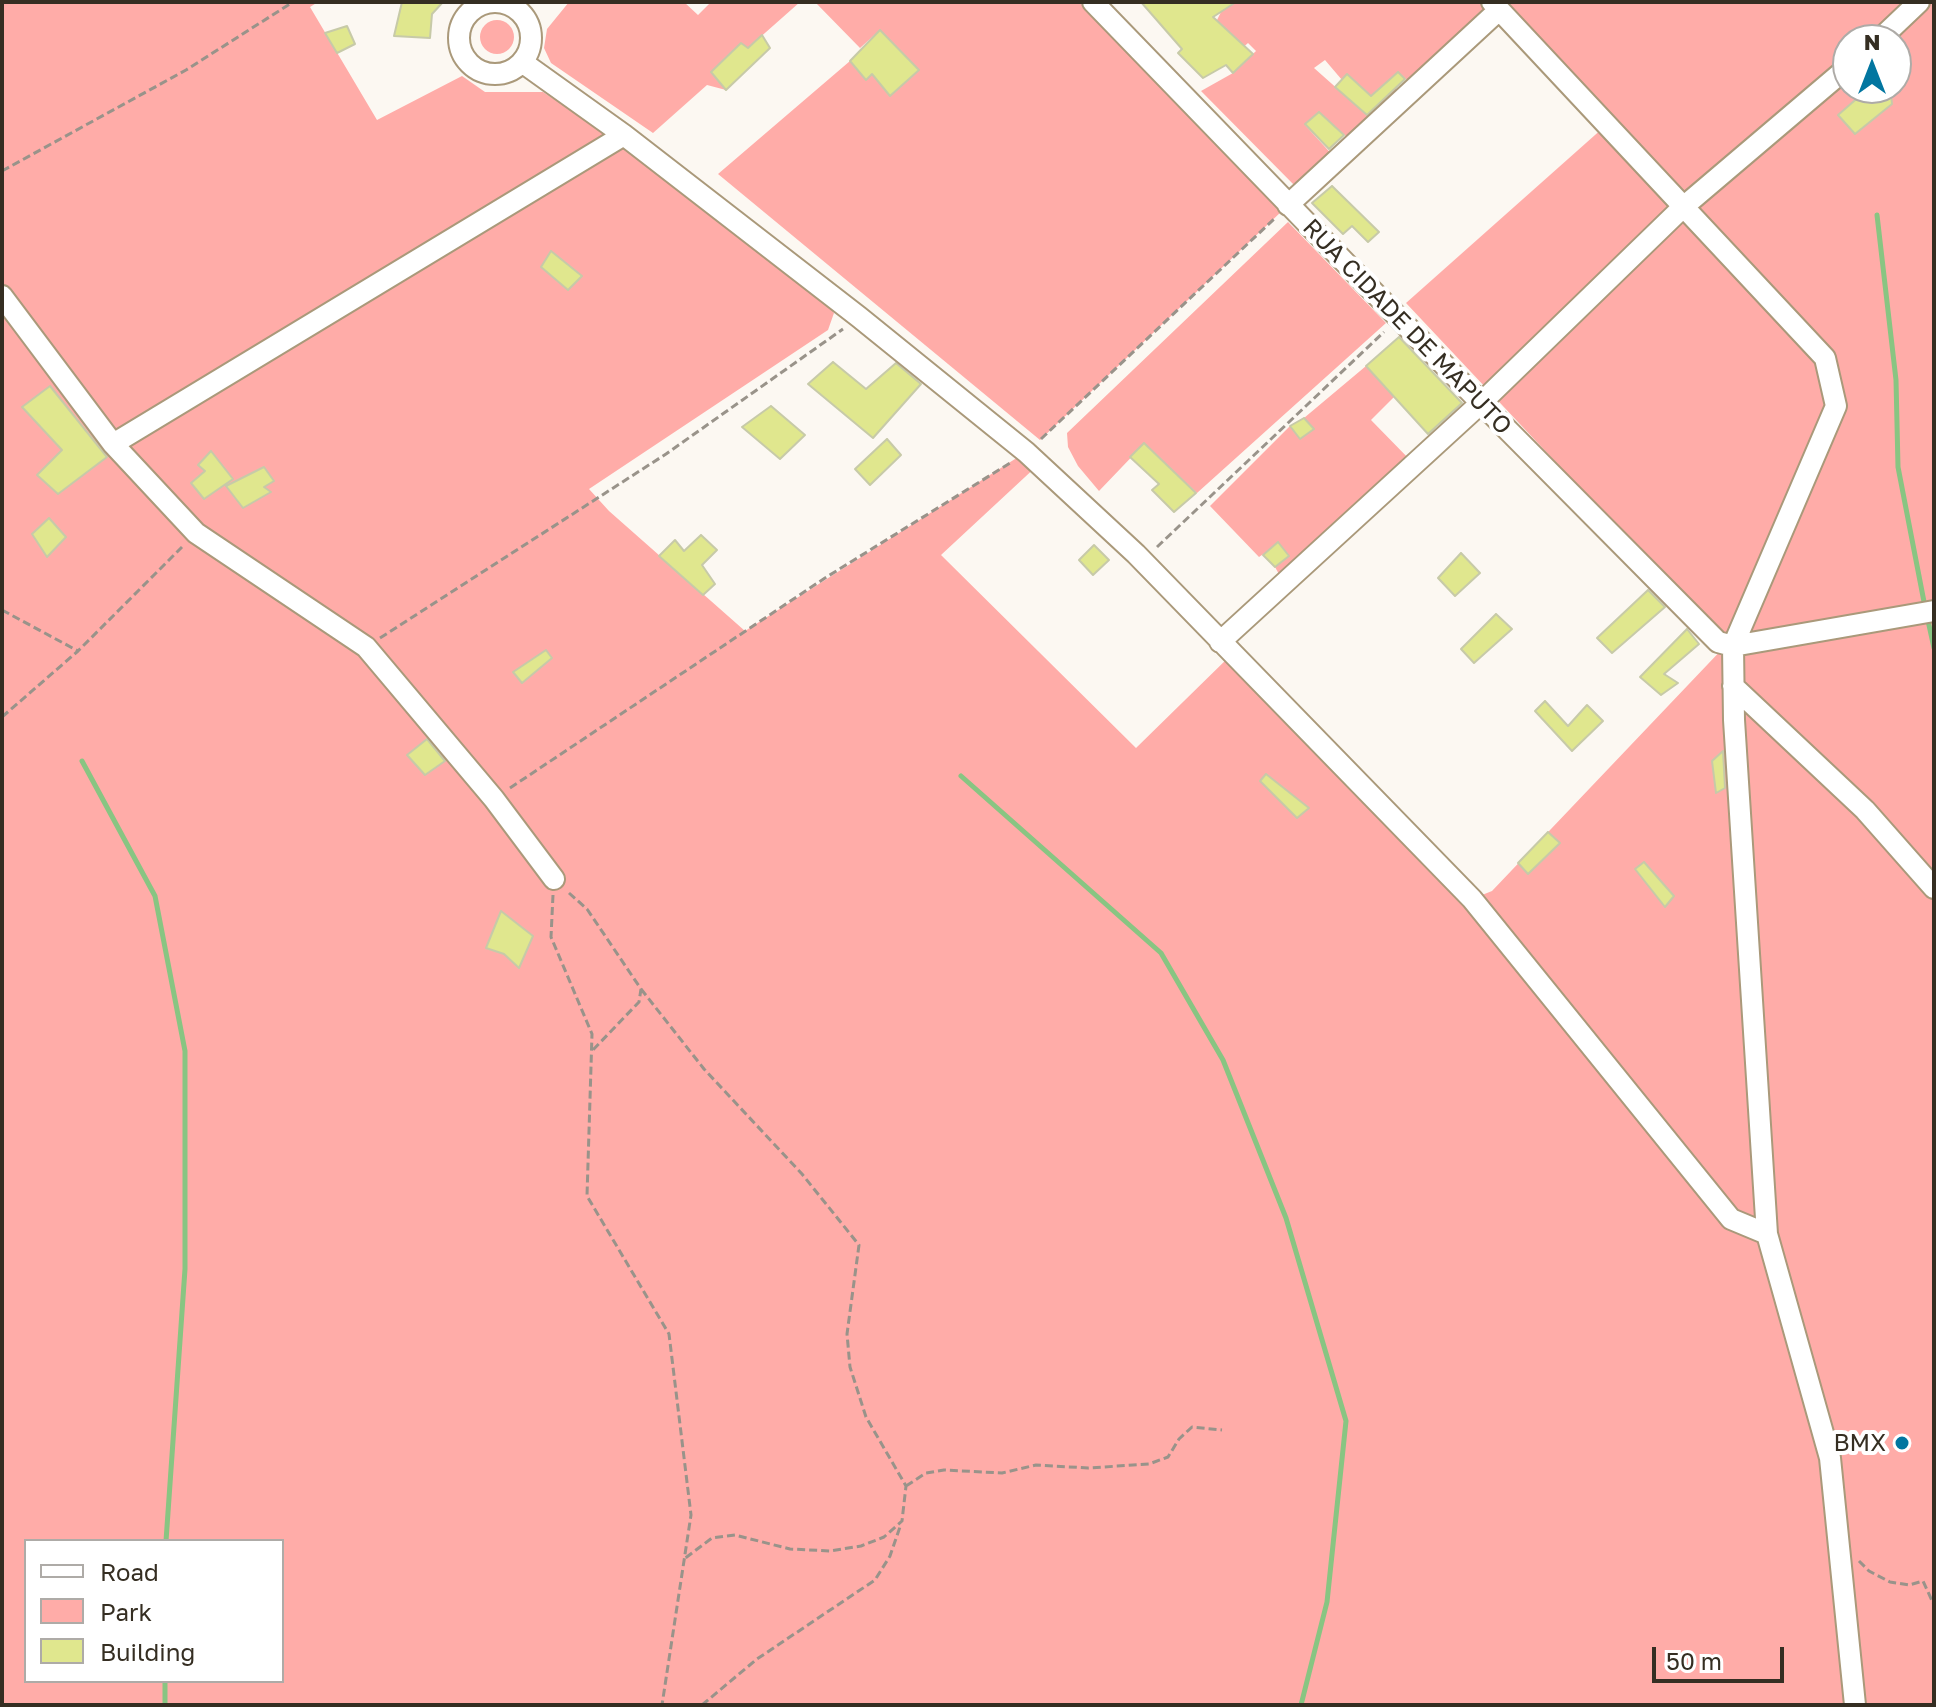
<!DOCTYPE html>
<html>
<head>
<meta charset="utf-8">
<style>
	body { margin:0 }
	#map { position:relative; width:1936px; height:1707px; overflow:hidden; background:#fcf8f2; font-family:"Golos Text",sans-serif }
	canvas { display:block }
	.frame { position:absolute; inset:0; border:4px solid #352e22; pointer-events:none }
	.legend { position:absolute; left:24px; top:1539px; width:260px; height:144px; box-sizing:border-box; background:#fff; border:2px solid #aeaba7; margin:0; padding:10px 14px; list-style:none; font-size:24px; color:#352e22 }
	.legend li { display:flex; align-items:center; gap:16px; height:40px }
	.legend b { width:40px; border:2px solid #aeaba7 }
	.north { position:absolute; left:1832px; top:24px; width:80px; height:80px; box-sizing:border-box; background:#fff; border:2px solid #aeaba7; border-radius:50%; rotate:0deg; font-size:22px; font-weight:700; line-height:32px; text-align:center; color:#352e22 }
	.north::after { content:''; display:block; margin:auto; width:28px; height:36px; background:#0276a0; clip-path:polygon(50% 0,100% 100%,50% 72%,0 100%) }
	.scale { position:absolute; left:1652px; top:1647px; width:132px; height:36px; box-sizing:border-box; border:4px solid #352e22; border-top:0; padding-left:10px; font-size:24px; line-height:28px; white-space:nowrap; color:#352e22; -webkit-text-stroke:6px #fff; paint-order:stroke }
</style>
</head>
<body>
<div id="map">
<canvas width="1936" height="1707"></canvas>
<div class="frame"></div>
<ul class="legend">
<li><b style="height:10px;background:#fff"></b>Road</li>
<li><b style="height:22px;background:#ffaca8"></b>Park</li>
<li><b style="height:22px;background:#e0e78e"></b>Building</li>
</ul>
<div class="north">N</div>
<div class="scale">50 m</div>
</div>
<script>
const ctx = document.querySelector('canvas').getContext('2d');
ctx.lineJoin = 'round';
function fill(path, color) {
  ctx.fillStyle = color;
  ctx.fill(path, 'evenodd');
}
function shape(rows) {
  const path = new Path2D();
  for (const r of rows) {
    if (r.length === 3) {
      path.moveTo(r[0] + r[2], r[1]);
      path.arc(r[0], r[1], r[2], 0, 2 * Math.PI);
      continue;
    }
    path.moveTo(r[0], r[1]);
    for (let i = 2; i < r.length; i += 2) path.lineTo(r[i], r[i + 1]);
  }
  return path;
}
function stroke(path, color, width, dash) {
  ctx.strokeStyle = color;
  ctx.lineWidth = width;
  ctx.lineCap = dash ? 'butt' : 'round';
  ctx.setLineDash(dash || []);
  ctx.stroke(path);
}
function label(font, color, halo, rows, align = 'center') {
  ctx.font = font + ' "Golos Text",sans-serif';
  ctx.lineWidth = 8;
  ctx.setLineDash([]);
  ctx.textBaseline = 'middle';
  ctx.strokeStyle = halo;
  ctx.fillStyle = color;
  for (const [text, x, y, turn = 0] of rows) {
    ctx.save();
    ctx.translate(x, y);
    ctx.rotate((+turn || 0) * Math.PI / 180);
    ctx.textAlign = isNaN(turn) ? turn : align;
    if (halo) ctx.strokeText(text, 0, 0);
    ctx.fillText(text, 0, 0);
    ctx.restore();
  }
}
fill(shape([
	[2,2,318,2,310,7,377,120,462,76,485,92,543,92,646,159,822,296,834,313,828,330,589,489,609,511,745,631,1026,452,1039,464,941,555,1136,748,1232,654,1472,899,1492,891,1727,644,1406,303,1613,119,1507,2,1934,2,1934,1705,2,1705],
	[1848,40,1896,40,1896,88,1848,88],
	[26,1541,282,1541,282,1681,26,1681],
	[569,2,684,2,698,15,711,2,800,2,748,48,741,43,712,72,726,90,707,85,653,133,551,63,544,48,547,29],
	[815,2,1079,2,1282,211,1040,440,718,174,850,61,866,80,872,74,880,30,860,48],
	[1226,2,1492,2,1415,87,1398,72,1388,82,1405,96,1388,112,1348,75,1342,80,1325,60,1314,68,1376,123,1347,137,1319,112,1305,125,1337,160,1297,188,1201,91,1233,73,1256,51,1248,43,1238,52,1214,26],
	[497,37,17],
	[1288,222,1386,323,1197,493,1144,444,1099,491,1078,466,1068,447,1067,433],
	[1366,366,1394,397,1371,420,1414,464,1284,583,1275,567,1289,556,1279,543,1259,557,1210,506,1290,426,1300,438,1314,429,1304,418]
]), '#ffaca8');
stroke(shape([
	[1877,215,1896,380,1898,467,1925,607],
	[1927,616,1934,648],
	[82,761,155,896,185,1051,185,1269,166,1541],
	[961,776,1161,953,1223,1060,1286,1218,1346,1421,1327,1602,1301,1705],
	[165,1681,165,1705]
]), '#88c582', 5);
const building = shape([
	[402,2,443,2,432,14,430,38,394,36,402,2],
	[1141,2,1236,2,1213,17,1253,54,1233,73,1226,65,1203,78,1178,53,1182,49,1141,2],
	[347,26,355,44,337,53,325,33,347,26],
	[880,30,919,70,890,96,872,74,866,80,850,61,880,30],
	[762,35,770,48,726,90,711,72,741,43,748,48,762,35],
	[1398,72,1405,79,1367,115,1335,87,1347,74,1371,96,1398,72],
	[1869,88,1891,95,1892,104,1855,134,1838,115,1869,88],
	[1319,112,1344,135,1329,149,1305,124,1319,112],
	[1332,186,1379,232,1368,242,1352,226,1343,234,1312,203,1332,186],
	[551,251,582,276,568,290,541,267,551,251],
	[1399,337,1462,403,1428,434,1366,366,1399,337],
	[833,362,866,389,896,363,921,384,873,438,808,384,833,362],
	[50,386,107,457,58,494,37,475,62,450,22,407,50,386],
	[771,406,805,435,780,459,742,427,771,406],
	[1304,418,1314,429,1300,439,1290,426,1304,418],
	[887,439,901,455,870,485,855,469,887,439],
	[1144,443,1196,493,1174,512,1152,490,1159,484,1130,457,1144,443],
	[211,451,233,479,204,499,191,483,205,471,198,465,211,451],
	[264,467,274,481,264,487,271,492,243,508,226,486,264,467],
	[49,518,66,537,47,557,32,534,49,518],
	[701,535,717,550,702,565,715,584,703,595,659,556,675,540,684,551,701,535],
	[1278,542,1289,556,1275,567,1263,555,1278,542],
	[1094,545,1109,560,1093,575,1079,560,1094,545],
	[1461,553,1480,573,1455,596,1438,578,1461,553],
	[1648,590,1665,607,1612,653,1597,638,1648,590],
	[1496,614,1512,629,1474,663,1461,649,1496,614],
	[1687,629,1699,644,1664,674,1678,683,1661,695,1640,677,1687,629],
	[546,650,552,658,522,683,513,672,546,650],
	[1545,701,1568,726,1587,705,1603,721,1572,751,1535,711,1545,701],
	[427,739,445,761,425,775,407,755,427,739],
	[1723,751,1725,788,1716,793,1712,761,1723,751],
	[1266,774,1309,808,1297,818,1260,781,1266,774],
	[1548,832,1560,843,1528,874,1518,863,1548,832],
	[1644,862,1674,896,1665,907,1635,869,1644,862],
	[501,911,533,936,519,968,504,954,486,948,501,911]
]);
fill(building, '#e0e78e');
stroke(building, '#c7caa8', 2);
const minor = shape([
	[495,38,36],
	[1093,2,1481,403,1718,642,1733,646,1934,611],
	[1492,2,1825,358,1836,406,1733,646,1734,720,1767,1234,1830,1458,1855,1705],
	[1879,40,1919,2],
	[522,62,624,135,859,317,1026,452,1136,554,1472,899,1731,1219,1767,1234],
	[1288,205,1499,10],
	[2,296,113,444,196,533,366,647,494,799,554,879],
	[113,444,624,135],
	[1220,642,1481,403,1682,208,1848,67],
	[1733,686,1865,810,1934,888]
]);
stroke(minor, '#aa997a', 24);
stroke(shape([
	[2,171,186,70,293,2],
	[1041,439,1274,219],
	[1157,547,1384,332],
	[2,610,78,651],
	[380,638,666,454,843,329],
	[2,717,78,651,182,547],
	[510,788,825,578,1010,463],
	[569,893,587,909,641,989,639,1002,591,1052],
	[553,895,551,937,592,1034,587,1196,669,1334,691,1515,662,1705],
	[641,989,704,1069,802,1174,859,1245,847,1334,850,1367,866,1417,906,1486,902,1521,884,1537,861,1546,830,1551,790,1549,735,1535,712,1538,684,1559],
	[906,1486,926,1473,944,1470,1002,1473,1036,1465,1088,1468,1149,1464,1168,1457,1179,1439,1192,1427,1222,1430],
	[1859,1561,1869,1571,1890,1582,1909,1585,1923,1581,1934,1605],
	[702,1705,757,1659,875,1580,890,1556,901,1524]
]), '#99938a', 3, [8, 4]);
stroke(minor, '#fff', 20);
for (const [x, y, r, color] of [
	[1902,1443,8,"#0276a0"]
]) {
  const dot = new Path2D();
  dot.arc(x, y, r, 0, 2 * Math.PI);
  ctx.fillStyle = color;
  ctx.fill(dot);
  stroke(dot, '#fff', 3);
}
label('24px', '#352e22', '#fff', [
	["RUA CIDADE DE MAPUTO",1407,327,46]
]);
label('24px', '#352e22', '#fff', [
	["BMX",1886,1443]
], 'right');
</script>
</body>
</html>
